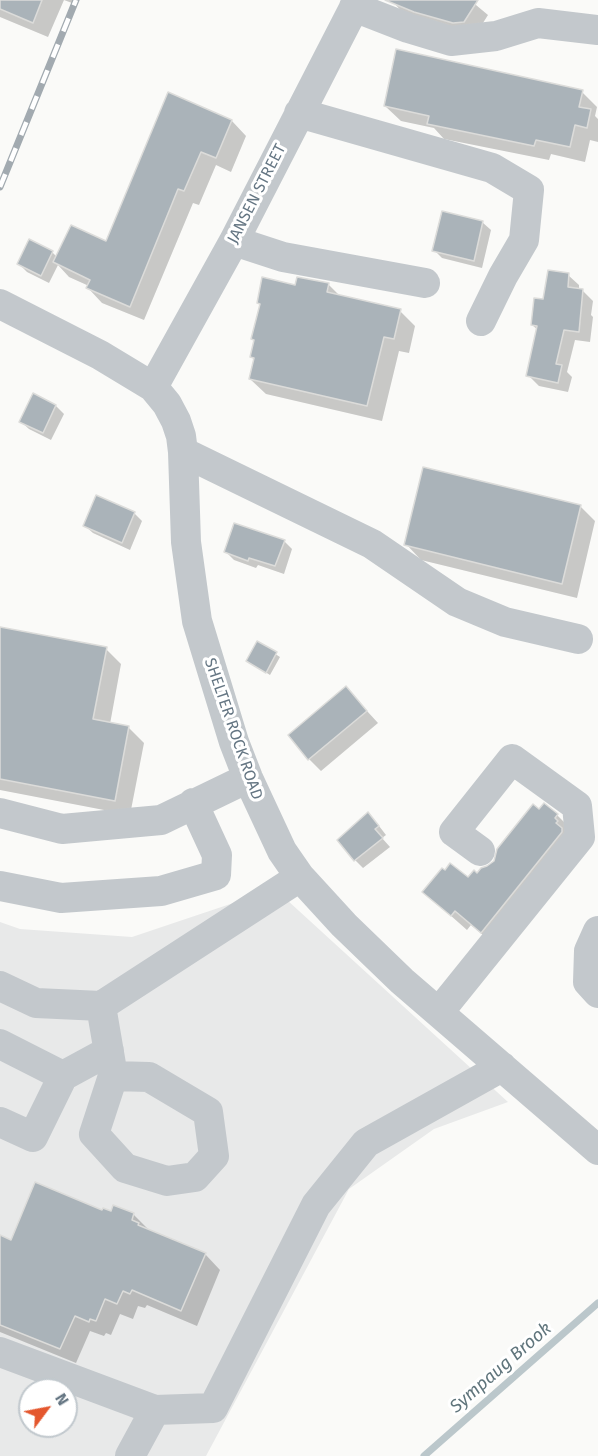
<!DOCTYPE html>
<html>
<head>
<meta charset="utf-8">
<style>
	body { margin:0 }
	#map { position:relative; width:598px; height:1456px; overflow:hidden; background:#fafaf8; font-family:"Fira Sans",sans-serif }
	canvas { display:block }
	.north { position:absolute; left:18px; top:1378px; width:60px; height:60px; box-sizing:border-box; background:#fff; border:2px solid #c1c8cd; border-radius:50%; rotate:58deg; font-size:16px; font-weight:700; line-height:24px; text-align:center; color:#657683 }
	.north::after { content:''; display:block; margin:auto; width:21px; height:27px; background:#e4572e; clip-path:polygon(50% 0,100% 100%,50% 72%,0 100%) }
</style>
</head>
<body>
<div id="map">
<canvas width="598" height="1456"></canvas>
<div class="north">N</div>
</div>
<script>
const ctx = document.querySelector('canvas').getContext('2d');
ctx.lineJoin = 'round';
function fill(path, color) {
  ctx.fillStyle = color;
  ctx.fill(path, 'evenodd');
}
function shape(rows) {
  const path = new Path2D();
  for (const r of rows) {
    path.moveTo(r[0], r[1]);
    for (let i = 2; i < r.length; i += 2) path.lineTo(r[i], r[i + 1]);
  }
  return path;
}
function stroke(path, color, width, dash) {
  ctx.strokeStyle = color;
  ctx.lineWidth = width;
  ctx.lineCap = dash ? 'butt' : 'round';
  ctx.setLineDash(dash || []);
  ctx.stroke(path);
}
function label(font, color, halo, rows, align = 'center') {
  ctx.font = font + ' "Fira Sans",sans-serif';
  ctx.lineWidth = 6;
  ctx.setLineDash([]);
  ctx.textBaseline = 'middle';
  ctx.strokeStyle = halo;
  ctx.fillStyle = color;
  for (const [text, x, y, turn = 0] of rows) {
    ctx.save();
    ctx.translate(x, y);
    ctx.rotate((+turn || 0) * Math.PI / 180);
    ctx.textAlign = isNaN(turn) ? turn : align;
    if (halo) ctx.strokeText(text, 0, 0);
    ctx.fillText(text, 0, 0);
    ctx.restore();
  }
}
fill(shape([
	[275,889,508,1102,434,1129,349,1189,206,1456,0,1456,0,922,20,929,132,937],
	[30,1390,66,1390,66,1426,30,1426]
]), '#e8e9e9');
fill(shape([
	[0,0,73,0,72,3,64,0,48,37,0,17],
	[396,0,470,0,488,15,476,34,405,15,394,3],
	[582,92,597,107,595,116,598,119,598,142,590,140,585,162,551,154,549,160,444,139,434,128,401,121,385,106],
	[232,121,246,136,231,172,216,165,199,205,193,203,144,320,102,303,88,288,89,286,69,277,58,265,49,283,27,272,19,264,52,252,57,257,106,243],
	[482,222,491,230,482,268,442,258,434,250],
	[568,275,579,285,579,290,582,290,593,301,591,315,593,317,590,342,575,340,567,372,572,377,568,392,539,386,528,375,538,330,532,325,545,301],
	[328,284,341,297,400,311,415,326,409,353,399,351,382,421,266,394,250,379,255,360,251,357,255,341,252,338,261,305,258,303,296,287],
	[56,406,64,414,51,440,29,429,20,421],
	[580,506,595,521,577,598,421,560,406,544],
	[134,513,142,521,130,550,93,533,84,525],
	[284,541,292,549,284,574,258,565,256,568,234,560,226,552],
	[0,628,106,649,121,664,110,724,128,727,144,743,130,815,0,790],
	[258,643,280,657,270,675,248,661],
	[346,688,378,723,321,771,309,759],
	[539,811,557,815,572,830,497,947,471,925,467,930,424,892,468,879,488,868],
	[376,822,386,835,382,838,390,847,363,868,355,860],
	[114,1207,134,1215,149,1230,205,1254,220,1270,197,1326,147,1305,145,1308,138,1306,133,1319,120,1314,111,1335,106,1333,104,1336,90,1331,76,1363,0,1332,0,1237,12,1242,103,1212,111,1213]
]), '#0003');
stroke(shape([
	[424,1456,598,1303]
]), '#bbc7cb', 7);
const building = shape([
	[0,0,42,0,33,23,0,9,0,0],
	[385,0,478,0,464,22,453,23,414,12,385,0],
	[396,49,583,90,579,107,591,109,587,128,575,125,570,147,536,140,534,146,427,124,429,116,384,106,396,49],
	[168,92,232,120,216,158,201,152,184,191,178,189,130,307,86,288,90,280,53,262,71,225,106,241,168,92],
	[442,211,483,221,474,261,432,251,442,211],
	[29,239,53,251,41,276,17,264,29,239],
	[548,270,569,273,568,287,583,289,579,332,564,330,556,364,562,365,558,383,526,376,537,326,531,325,534,298,543,299,548,270],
	[262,277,295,285,297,277,329,283,327,292,401,309,394,339,384,337,367,406,249,379,254,358,250,357,254,340,251,339,260,304,257,303,262,277],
	[33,393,56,405,43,433,19,422,33,393],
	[423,467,581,505,562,584,404,545,423,467],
	[96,495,135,512,122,543,83,526,96,495],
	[234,523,285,540,275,566,249,558,248,561,224,552,234,523],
	[0,627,107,647,93,719,129,726,115,801,0,779,0,627],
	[257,641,277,652,266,673,246,661,257,641],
	[346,686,367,711,308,760,288,735,346,686],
	[544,803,558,814,555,818,558,821,556,823,562,828,562,832,481,933,455,911,451,916,422,892,442,868,445,870,450,863,468,877,474,870,477,873,481,868,487,866,494,861,497,849,533,804,539,809,544,803],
	[368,812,379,826,375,829,383,838,354,861,337,840,368,812],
	[35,1182,102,1210,103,1208,111,1211,113,1205,134,1213,132,1220,139,1223,138,1225,206,1253,181,1311,132,1290,130,1294,123,1291,117,1304,105,1299,96,1321,90,1319,89,1322,75,1316,60,1349,0,1325,0,1235,11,1240,35,1182]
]);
fill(building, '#aab3b9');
stroke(building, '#dcdcda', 1.5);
stroke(shape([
	[354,7,408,28,451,41,496,36,538,23,598,30],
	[299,113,492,168,529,190,524,240,503,276,481,321],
	[234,241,283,257,425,283],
	[0,304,100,355,153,387,167,404,176,421,181,436,183,452,186,542,197,621,234,742,248,778,282,851,300,877,344,925,402,981,598,1150],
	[153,387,234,241,358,0],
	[183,452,372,544,457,602,505,622,578,639],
	[0,813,62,829,161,820,248,778],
	[0,886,61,898,161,891,216,875,217,855,193,803],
	[598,931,589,951,588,982,598,993],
	[0,986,36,1003,101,1006,300,877],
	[101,1006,113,1076,149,1077,208,1112,214,1156,195,1177,167,1181,125,1168,94,1134,113,1076],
	[439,1012,580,837,577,806,512,759,454,832,480,851],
	[0,1044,63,1076,109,1051],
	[0,1122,33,1137,63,1076],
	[0,1352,155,1410,213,1408,316,1205,366,1143,502,1067],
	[130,1456,155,1410]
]), '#c3c8cc', 30);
const rail = shape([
	[0,187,76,0]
]);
stroke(rail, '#a2aab0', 7);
stroke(rail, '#fff', 4.5, [14]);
label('16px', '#657683', '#fff', [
	["JANSEN STREET",257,194,-63],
	["SHELTER ROCK ROAD",233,729,71]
]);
label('italic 18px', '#60757c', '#fff', [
	["Sympaug Brook",501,1368,-41]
]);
</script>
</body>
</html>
